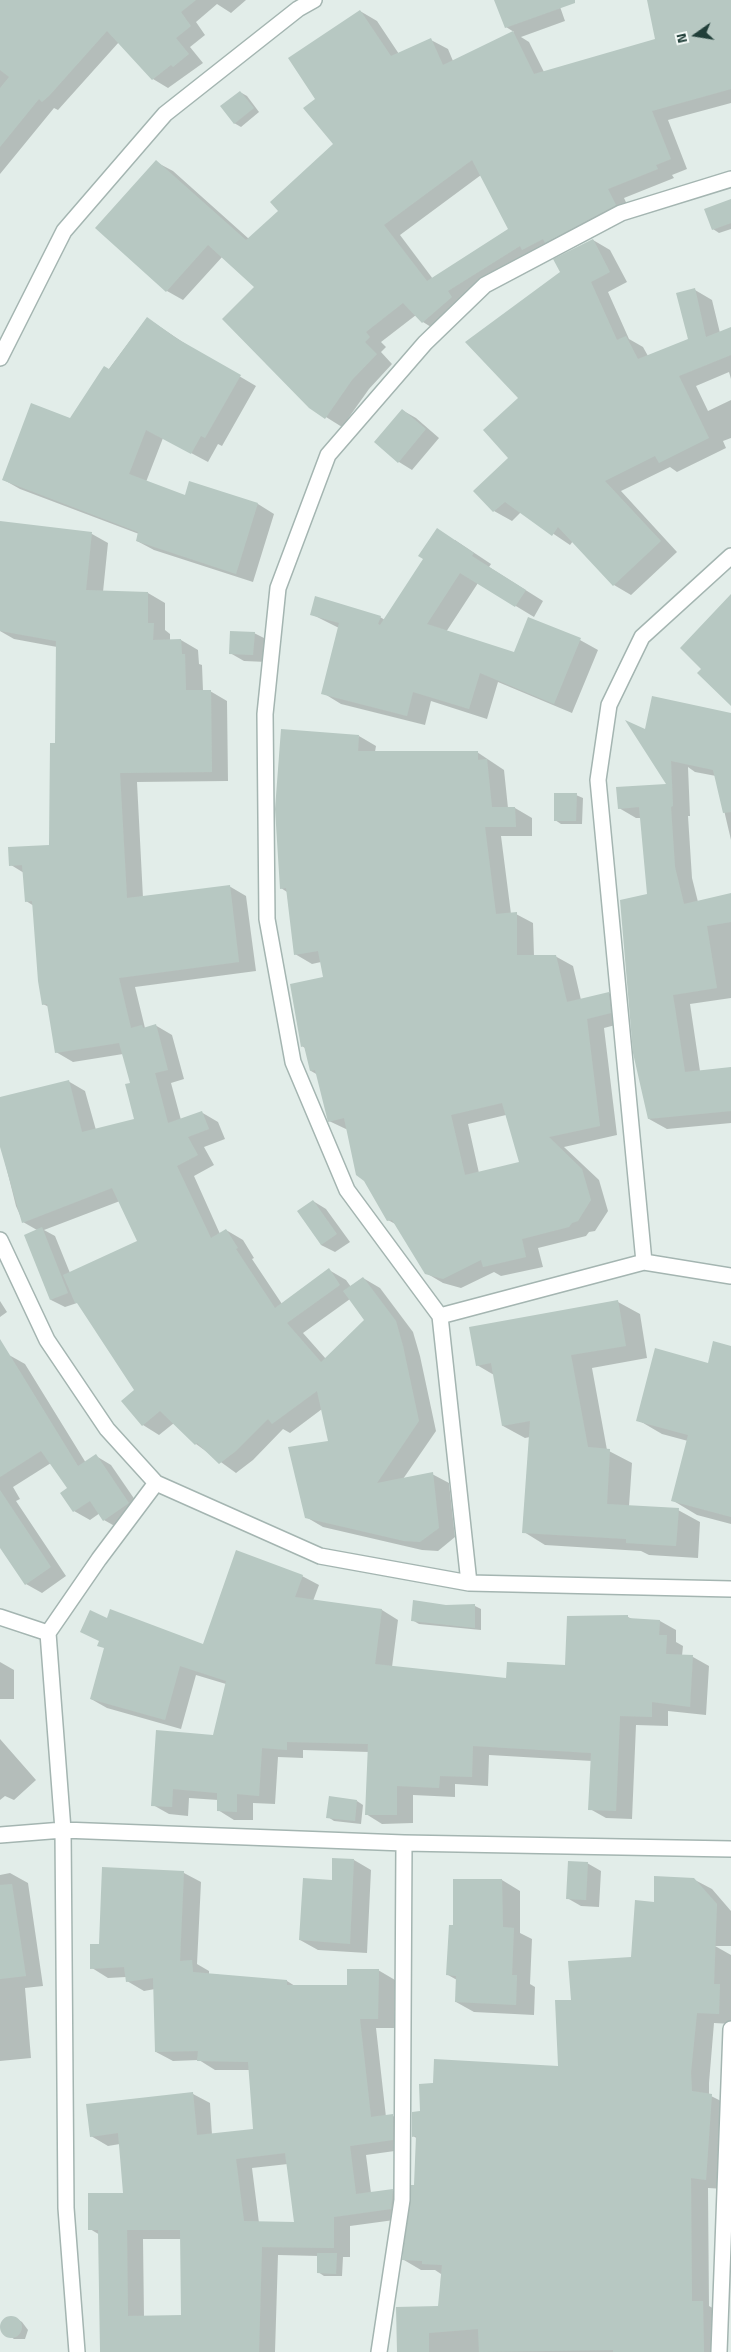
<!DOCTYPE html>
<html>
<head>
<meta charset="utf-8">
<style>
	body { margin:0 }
	#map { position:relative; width:731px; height:2352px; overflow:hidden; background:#e2ede9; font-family:"Titillium Web",sans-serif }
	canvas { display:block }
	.north { position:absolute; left:671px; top:10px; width:50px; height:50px; -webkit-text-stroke:4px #f3f9f6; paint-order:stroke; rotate:257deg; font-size:14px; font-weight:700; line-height:20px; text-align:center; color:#213f39 }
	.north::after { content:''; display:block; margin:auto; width:18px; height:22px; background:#213f39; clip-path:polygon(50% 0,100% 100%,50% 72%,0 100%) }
</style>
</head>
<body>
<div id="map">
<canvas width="731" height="2352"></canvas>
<div class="north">N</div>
</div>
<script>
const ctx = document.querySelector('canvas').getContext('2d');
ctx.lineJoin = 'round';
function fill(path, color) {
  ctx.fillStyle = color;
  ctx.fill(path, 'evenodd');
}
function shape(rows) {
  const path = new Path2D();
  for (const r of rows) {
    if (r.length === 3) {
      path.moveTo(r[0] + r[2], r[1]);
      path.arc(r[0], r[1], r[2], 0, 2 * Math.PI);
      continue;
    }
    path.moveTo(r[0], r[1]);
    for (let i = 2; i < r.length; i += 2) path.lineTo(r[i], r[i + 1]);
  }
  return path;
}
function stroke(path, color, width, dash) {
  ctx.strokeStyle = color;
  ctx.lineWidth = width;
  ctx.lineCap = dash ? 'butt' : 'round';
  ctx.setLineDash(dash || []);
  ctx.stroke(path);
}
fill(shape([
	[6,0,246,0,231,13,217,4,196,22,205,35,190,47,203,63,168,88,153,79,119,42,58,110,54,108,0,174,0,8],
	[495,0,561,0,558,1,565,21,521,37,529,42,544,72,656,40,648,0,731,0,731,103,668,120,687,169,672,175,674,178,624,198,632,215,464,301,439,332,423,322,416,315,381,342,386,347,381,352,392,364,369,389,342,427,326,417,256,287,223,256,183,300,167,291,156,162,173,171,249,239,280,211,334,144,316,99,360,11,377,21,399,54,431,40,448,49,453,61,514,32,506,27],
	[481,175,509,229,433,279,400,235],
	[240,92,247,96,259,112,241,127,234,123],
	[731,202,731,229,719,233,713,229],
	[593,240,610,250,627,282,608,292,629,339,643,347,648,356,689,340,695,290,712,300,720,333,731,328,731,379,729,372,696,386,708,411,731,400,731,438,723,441,726,448,677,472,670,467,621,491,677,552,631,595,614,585,573,541,570,545,521,512,512,521,494,511,475,491,510,458,520,398,562,273],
	[147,318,193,349,256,386,222,446,218,444,208,462,163,438,146,482,186,497,258,504,274,514,253,582,154,550,137,541,139,534,20,489,4,480,71,420],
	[402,410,416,418,439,438,412,470,399,462,376,442],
	[0,523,92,534,108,543,103,592,148,593,165,603,165,630,170,634,170,641,181,640,198,650,199,664,202,665,203,691,210,691,227,701,228,781,137,782,143,898,229,886,246,896,256,971,135,987,145,1028,155,1025,172,1035,184,1079,171,1083,181,1120,201,1112,218,1122,225,1139,204,1147,214,1165,194,1176,220,1234,226,1230,243,1240,254,1258,252,1259,282,1304,329,1270,346,1280,351,1287,363,1278,380,1288,413,1332,420,1356,436,1431,403,1479,432,1474,449,1483,455,1537,438,1551,422,1550,323,1527,306,1517,330,1442,322,1409,290,1433,283,1429,253,1460,236,1473,196,1444,174,1423,159,1435,143,1425,135,1390,80,1304,77,1303,65,1307,51,1300,26,1235,37,1230,23,1222,16,1206,0,1142,0,1099,68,1081,85,1091,96,1130,136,1120,131,1083,123,1054,73,1062,56,1052,49,1007,43,1004,34,906,26,901,24,873,11,865,50,846,56,744,57,647,14,639,0,631],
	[120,1201,138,1242,70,1273,55,1236,44,1230],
	[350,1299,366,1320,326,1359,303,1333],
	[455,540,491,564,489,567,543,601,534,617,478,583,446,632,515,653,580,640,598,650,572,713,498,682,487,719,431,701,425,725,341,704,323,693,339,628,311,614,380,617,385,620],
	[254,633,268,640,267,662,244,661,230,653],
	[731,718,731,840,716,776,695,772,688,767,690,816,688,816,692,878,698,902,731,895,731,998,690,1004,700,1071,731,1068,731,1123,667,1129,649,1119,648,895,641,818,636,818,619,808,668,785,646,731],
	[359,736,376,746,375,752,477,752,504,770,508,808,515,808,532,818,532,836,501,836,511,914,516,914,533,923,534,956,555,956,573,966,581,1000,609,993,626,1003,627,1022,604,1028,617,1135,564,1147,599,1180,608,1211,595,1231,589,1232,586,1236,538,1248,543,1267,501,1276,494,1272,461,1288,443,1283,426,1273,397,1225,388,1220,348,1130,329,1121,318,1075,311,1071,305,1048,302,1046,324,977,321,962,312,964,295,954,287,892,281,888],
	[506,1115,521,1163,479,1173,468,1124],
	[576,795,583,798,582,824,561,824,555,820],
	[313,1201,326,1209,350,1242,335,1252,321,1245],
	[0,1301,7,1312,0,1317],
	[618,1302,640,1314,647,1358,592,1368,607,1450,632,1463,629,1506,678,1510,700,1522,698,1558,649,1555,641,1551,545,1545,524,1532,530,1437,525,1438,503,1426,494,1375,477,1365],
	[731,1348,731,1524,697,1515,672,1500,688,1441,662,1434,638,1420],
	[9,1355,25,1364,86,1463,96,1456,111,1465,144,1513,120,1529,104,1520,100,1513,90,1520,74,1511,68,1488,51,1463,13,1487,20,1499,16,1501,66,1576,42,1593,26,1584,0,1546,0,1361],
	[302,1576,319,1585,313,1601,382,1610,398,1620,392,1667,507,1679,566,1666,628,1617,632,1619,660,1621,676,1630,676,1642,683,1646,682,1656,693,1657,709,1666,706,1715,668,1711,668,1726,636,1725,632,1819,606,1818,590,1809,592,1761,489,1755,488,1786,455,1784,455,1797,413,1795,413,1823,382,1824,366,1814,369,1752,303,1750,303,1758,278,1757,275,1804,253,1803,253,1820,234,1820,218,1810,218,1800,189,1798,188,1816,169,1814,153,1805,214,1736,226,1684,196,1675,181,1729,107,1708,91,1699,106,1649,108,1619,204,1645],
	[475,1606,481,1609,481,1630,419,1624,412,1620],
	[0,1662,14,1670,14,1699,0,1699],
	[0,1739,36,1780,14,1800,5,1796,0,1800],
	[357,1801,363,1805,361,1824,334,1821,328,1817],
	[354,1860,371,1870,367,1953,318,1950,300,1940],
	[587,1863,601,1871,599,1907,581,1906,567,1898],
	[104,1868,184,1873,201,1882,197,1964,209,1971,209,1974,287,1981,295,1986,349,1986,378,1970,395,1980,394,2028,376,2028,386,2117,393,2116,409,2125,409,2149,366,2155,371,2193,392,2190,411,2200,415,2186,418,2139,413,2136,422,2112,559,2068,572,2001,632,1958,655,1903,693,1879,712,1889,731,1911,731,1946,715,1946,731,1955,731,2024,714,2023,709,2083,709,2095,729,2105,724,2189,708,2188,709,2306,720,2312,721,2352,398,2352,440,2307,441,2274,435,2270,421,2270,404,2260,409,2218,350,2226,350,2257,343,2257,342,2276,324,2276,318,2272,318,2256,278,2255,275,2352,101,2352,100,2235,90,2229,124,2194,120,2144,108,2146,91,2136,193,2094,210,2103,212,2135,254,2130,250,2070,215,2070,199,2060,173,2061,156,2052,155,1989,144,1991,127,1981,126,1977,108,1978,92,1968,100,1946],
	[288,2164,296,2224,259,2223,252,2168],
	[143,2239,182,2239,183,2316,144,2317],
	[10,1873,28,1883,43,1986,25,1988,31,2058,0,2061,0,1875],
	[502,1880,520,1891,520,1933,532,1939,530,1984,535,1987,534,2015,474,2012,456,2002,457,1980,448,1975,454,1926],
	[6,2318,16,2318,22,2322,28,2330,25,2339,14,2339,4,2332,3,2322]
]), '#0003');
fill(shape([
	[0,0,196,0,181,12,191,26,176,38,189,54,173,67,171,65,152,80,107,31,49,96,42,102,39,99,0,147,0,88,9,77,0,70],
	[494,0,575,0,575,3,505,28],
	[647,0,731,0,731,89,652,111,671,159,656,165,658,169,608,189,616,205,545,243,543,239,522,250,520,246,448,291,452,297,422,323,403,303,366,332,370,337,365,342,377,354,352,380,325,419,309,408,222,319,254,287,208,245,166,292,95,228,156,160,246,240,278,211,270,202,333,144,303,108,315,99,288,58,360,10,391,56,431,38,443,65,513,31,534,74,655,39],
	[472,160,508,229,427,281,384,225],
	[240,91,254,108,234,124,220,106],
	[731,199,731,223,712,230,704,209],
	[593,239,610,272,591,282,617,340,626,336,638,359,688,339,676,293,695,288,706,337,731,327,731,355,679,376,709,438,659,463,655,456,605,481,661,541,613,586,558,527,552,536,505,502,493,512,473,491,508,458,483,430,518,398,465,342,560,272,553,259],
	[147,317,176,338,241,375,205,438,201,436,191,454,146,430,129,474,185,495,189,481,258,503,236,574,136,541,138,532,2,480,31,403,70,418,104,366,109,369],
	[402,409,426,429,398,463,374,442],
	[0,521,92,532,86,590,148,592,148,623,154,623,153,640,181,639,182,654,185,654,186,690,211,690,212,772,120,773,127,898,230,885,239,962,119,978,131,1028,142,1025,143,1028,156,1024,168,1070,155,1073,168,1123,202,1111,209,1129,188,1137,198,1155,177,1166,211,1238,226,1229,238,1248,236,1249,275,1308,329,1268,340,1285,287,1323,321,1362,364,1320,343,1291,363,1277,396,1321,403,1346,419,1421,377,1483,433,1472,439,1528,420,1542,404,1541,305,1518,288,1447,328,1441,317,1391,272,1424,268,1419,236,1451,219,1464,197,1443,195,1445,160,1411,142,1426,121,1401,134,1390,77,1303,75,1303,63,1275,137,1241,112,1188,22,1223,0,1147,0,1097,69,1080,82,1132,134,1119,125,1084,130,1083,119,1043,55,1053,47,1004,42,1005,38,981,32,901,25,902,22,865,9,866,8,847,49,845,50,743,55,743,56,641,0,631],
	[437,528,474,553,472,556,526,590,515,607,460,573,427,624,514,652,528,617,581,638,554,704,480,673,469,709,413,692,407,716,321,694,339,623,310,615,315,596,381,616,378,624,380,625,423,559,418,556],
	[731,594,731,706,697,673,701,669,680,648],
	[230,631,255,632,253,655,229,654],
	[652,696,731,713,731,812,723,813,713,770,671,761,673,806,671,807,675,867,684,904,731,893,731,922,707,926,717,988,673,995,685,1072,731,1067,731,1111,648,1119,633,1053,620,900,647,894,639,807,618,809,616,787,666,784,625,720,645,729],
	[281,729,359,735,358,751,478,751,478,760,487,759,492,807,515,807,516,827,485,827,496,914,517,912,517,955,556,955,567,1002,609,992,611,1013,587,1019,600,1126,549,1137,582,1169,591,1200,578,1221,572,1223,569,1227,522,1239,526,1257,483,1267,481,1260,443,1279,425,1274,392,1220,387,1221,364,1181,356,1175,344,1118,328,1122,315,1070,310,1071,304,1046,301,1047,290,984,323,977,318,951,294,955,286,888,280,889,275,809],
	[502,1103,519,1162,465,1175,451,1115],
	[554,793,577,793,576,821,554,821],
	[313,1200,337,1234,321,1245,297,1211],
	[42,1227,68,1293,50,1300,24,1235],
	[618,1300,626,1346,571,1355,588,1447,610,1449,607,1504,679,1508,676,1546,626,1543,626,1539,522,1533,530,1421,502,1426,491,1363,476,1366,469,1327],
	[0,1339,78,1466,96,1454,129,1503,103,1521,90,1501,73,1512,60,1493,67,1488,41,1451,0,1477],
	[713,1341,731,1346,731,1517,671,1501,688,1435,636,1421,655,1348,708,1363],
	[0,1490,51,1567,25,1585,0,1548],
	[236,1550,303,1575,295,1597,382,1609,375,1664,506,1678,507,1662,565,1665,567,1616,628,1615,628,1618,660,1620,659,1635,667,1635,666,1654,693,1655,690,1707,652,1702,652,1717,620,1716,616,1811,588,1810,591,1753,473,1746,472,1777,440,1776,439,1788,397,1786,397,1815,365,1815,368,1744,287,1742,287,1750,262,1748,259,1796,237,1794,237,1812,217,1811,217,1793,173,1789,172,1807,151,1806,156,1730,213,1735,226,1681,180,1666,165,1720,90,1699,104,1648,97,1646,99,1641,80,1632,90,1610,107,1618,110,1609,203,1644],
	[413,1600,446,1605,475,1604,475,1628,411,1621],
	[329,1796,357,1800,355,1821,326,1818],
	[332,1858,354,1859,350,1944,299,1940,303,1878,332,1880],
	[568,1861,588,1862,586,1900,566,1899],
	[102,1867,184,1871,180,1961,192,1960,193,1972,287,1980,287,1985,347,1985,347,1969,379,1969,378,2019,360,2019,371,2117,393,2114,393,2140,350,2146,356,2194,393,2189,391,2209,334,2217,334,2248,262,2247,259,2352,100,2352,98,2230,88,2230,88,2193,123,2193,118,2133,90,2137,86,2104,193,2092,197,2135,253,2129,248,2062,197,2061,198,2051,155,2052,153,1978,126,1982,124,1967,90,1969,90,1944,99,1944],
	[285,2153,294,2222,244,2221,236,2159],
	[127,2230,180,2230,181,2315,128,2316],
	[654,1876,694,1878,717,1904,714,1984,720,1984,719,2014,697,2013,691,2072,692,2091,712,2094,706,2180,691,2178,692,2301,703,2301,704,2352,613,2352,613,2350,479,2352,478,2329,429,2333,429,2352,397,2352,396,2307,438,2306,442,2265,422,2264,422,2261,402,2260,411,2185,414,2185,416,2136,412,2137,412,2112,420,2111,419,2084,433,2083,434,2059,558,2066,555,2000,571,2000,568,1961,631,1957,635,1900,654,1902],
	[453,1879,502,1879,503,1927,514,1928,512,1975,517,1975,516,2005,455,2002,456,1976,446,1975,449,1925,453,1925],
	[12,1884,26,1976,0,1979,0,1885],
	[317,2253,337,2253,336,2274,317,2273],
	[11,2327,11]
]), '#b7c8c2');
const minor = shape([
	[0,358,64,231,165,114,298,9,314,0],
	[0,1240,47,1340,107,1429,156,1483,320,1556,469,1583,731,1589],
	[644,1262,598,780,609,705,642,637,731,556],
	[440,1316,644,1262,731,1276],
	[469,1583,440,1316,347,1190,293,1062,267,919,265,714,278,588,328,455,425,343,485,285,621,213,731,179],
	[0,1617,48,1633],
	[0,1835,63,1830,404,1843,731,1849],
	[77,2352,66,2208,63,1830,48,1633,99,1559,156,1483],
	[379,2352,402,2200,404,1843],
	[719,2352,731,2029]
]);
stroke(minor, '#a4b5b1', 18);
stroke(minor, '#fff', 15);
</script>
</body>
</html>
